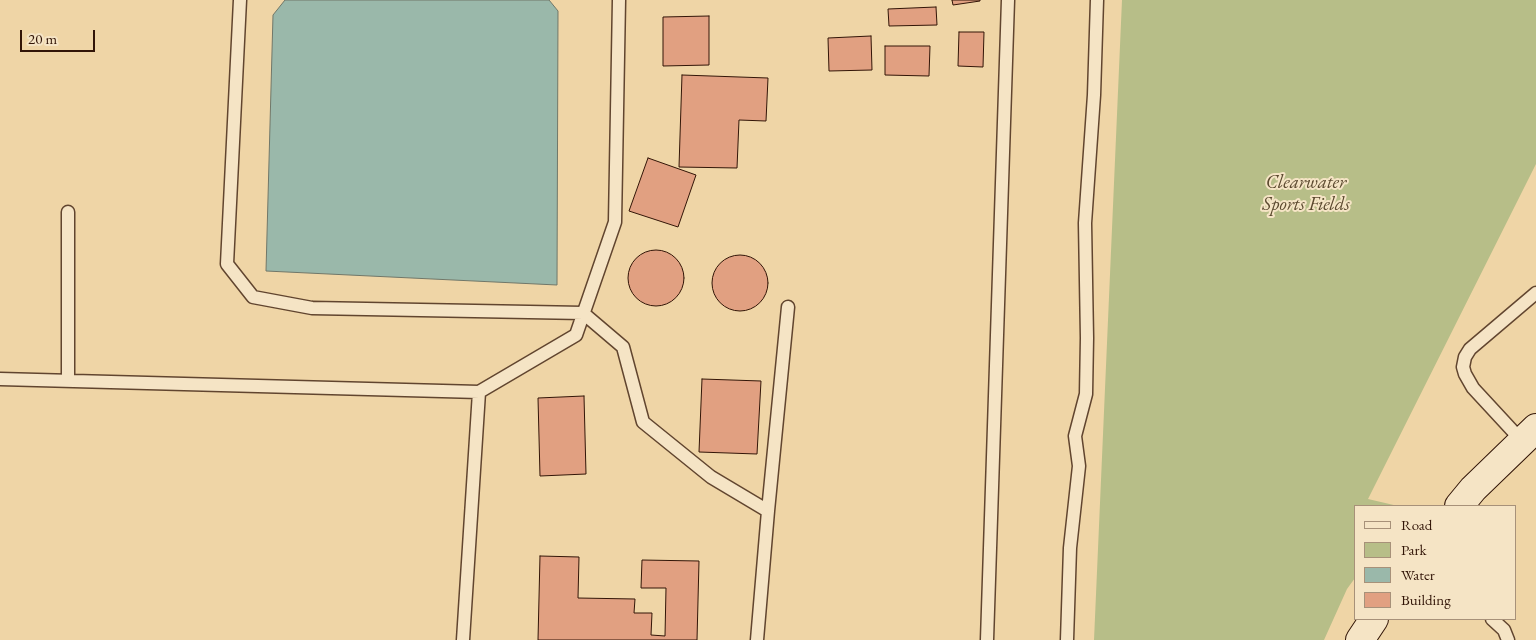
<!DOCTYPE html>
<html>
<head>
<meta charset="utf-8">
<style>
	body { margin:0 }
	#map { position:relative; width:1536px; height:640px; overflow:hidden; background:#efd5a6; font-family:"EB Garamond",serif }
	canvas { display:block }
	.legend { position:absolute; left:1354px; top:505px; width:162px; height:115px; box-sizing:border-box; background:#f5e4c5; border:1px solid #a79179; margin:0; padding:6px 9px; list-style:none; font-size:15px; color:#321507 }
	.legend li { display:flex; align-items:center; gap:10px; height:25px }
	.legend b { width:25px; border:1px solid #a79179 }
	.scale { position:absolute; left:20px; top:30px; width:75px; height:22px; box-sizing:border-box; border:2px solid #321507; border-top:0; padding-left:6px; font-size:15px; line-height:18px; white-space:nowrap; color:#321507; -webkit-text-stroke:4px #f5e4c5; paint-order:stroke }
</style>
</head>
<body>
<div id="map">
<canvas width="1536" height="640"></canvas>
<ul class="legend">
<li><b style="height:6px;background:#f5e4c5"></b>Road</li>
<li><b style="height:14px;background:#b7be88"></b>Park</li>
<li><b style="height:14px;background:#9ab8aa"></b>Water</li>
<li><b style="height:14px;background:#e1a081"></b>Building</li>
</ul>
<div class="scale">20 m</div>
</div>
<script>
const ctx = document.querySelector('canvas').getContext('2d');
ctx.lineJoin = 'round';
function fill(path, color) {
  ctx.fillStyle = color;
  ctx.fill(path, 'evenodd');
}
function shape(rows) {
  const path = new Path2D();
  for (const r of rows) {
    if (r.length === 3) {
      path.moveTo(r[0] + r[2], r[1]);
      path.arc(r[0], r[1], r[2], 0, 2 * Math.PI);
      continue;
    }
    path.moveTo(r[0], r[1]);
    for (let i = 2; i < r.length; i += 2) path.lineTo(r[i], r[i + 1]);
  }
  return path;
}
function stroke(path, color, width, dash) {
  ctx.strokeStyle = color;
  ctx.lineWidth = width;
  ctx.lineCap = dash ? 'butt' : 'round';
  ctx.setLineDash(dash || []);
  ctx.stroke(path);
}
function label(font, color, halo, rows, align = 'center') {
  ctx.font = font + ' "EB Garamond",serif';
  ctx.lineWidth = 4;
  ctx.setLineDash([]);
  ctx.textBaseline = 'middle';
  ctx.strokeStyle = halo;
  ctx.fillStyle = color;
  for (const [text, x, y, turn = 0] of rows) {
    ctx.save();
    ctx.translate(x, y);
    ctx.rotate((+turn || 0) * Math.PI / 180);
    ctx.textAlign = isNaN(turn) ? turn : align;
    if (halo) ctx.strokeText(text, 0, 0);
    ctx.fillText(text, 0, 0);
    ctx.restore();
  }
}
fill(shape([
	[1122,0,1536,0,1536,164,1368,499,1398,506,1355,506,1355,578,1347,589,1324,640,1094,640]
]), '#b7be88');
const water = shape([
	[285,0,549,0,558,11,557,285,266,271,273,15,285,0]
]);
fill(water, '#9ab8aa');
stroke(water, '#707769', 1);
const building = shape([
	[952,0,980,0,980,1,953,5,952,0],
	[936,7,937,25,889,26,888,9,936,7],
	[709,16,709,65,663,66,663,17,709,16],
	[959,32,984,32,983,67,958,66,959,32],
	[871,36,872,70,829,71,828,38,871,36],
	[885,46,930,46,929,76,885,75,885,46],
	[682,75,768,78,766,121,739,120,737,168,679,167,682,75],
	[648,158,696,175,678,227,629,211,648,158],
	[656,278,28],
	[740,283,28],
	[702,379,761,381,757,454,699,452,702,379],
	[584,396,586,474,540,476,538,398,584,396],
	[540,556,579,557,578,598,635,599,634,613,652,613,651,635,665,636,666,588,641,588,642,560,699,561,697,640,538,640,540,556]
]);
fill(building, '#e1a081');
stroke(building, '#321507', 1);
const service = shape([
	[240,0,227,264,253,297,312,308,583,313,623,347,643,422,711,477,768,511,757,640],
	[0,379,479,392,463,640],
	[68,381,68,212],
	[479,392,576,335,615,222,619,0],
	[1522,441,1473,388,1465,374,1463,367,1465,357,1470,349,1536,293],
	[768,511,788,307],
	[1492,619,1504,630,1508,640],
	[987,640,1008,0],
	[1067,640,1070,548,1079,466,1075,436,1086,394,1087,338,1085,223,1094,95,1097,0]
]);
const secondary = shape([
	[1459,506,1473,489,1536,428],
	[1360,640,1374,619]
]);
stroke(service, '#61452f', 15);
stroke(secondary, '#321507', 30);
stroke(service, '#f5e4c5', 12);
stroke(secondary, '#f5e4c5', 28);
label('italic 19px', '#5a482e', '#f5e4c5', [
	["Clearwater",1306,183],
	["Sports Fields",1306,205]
]);
</script>
</body>
</html>
